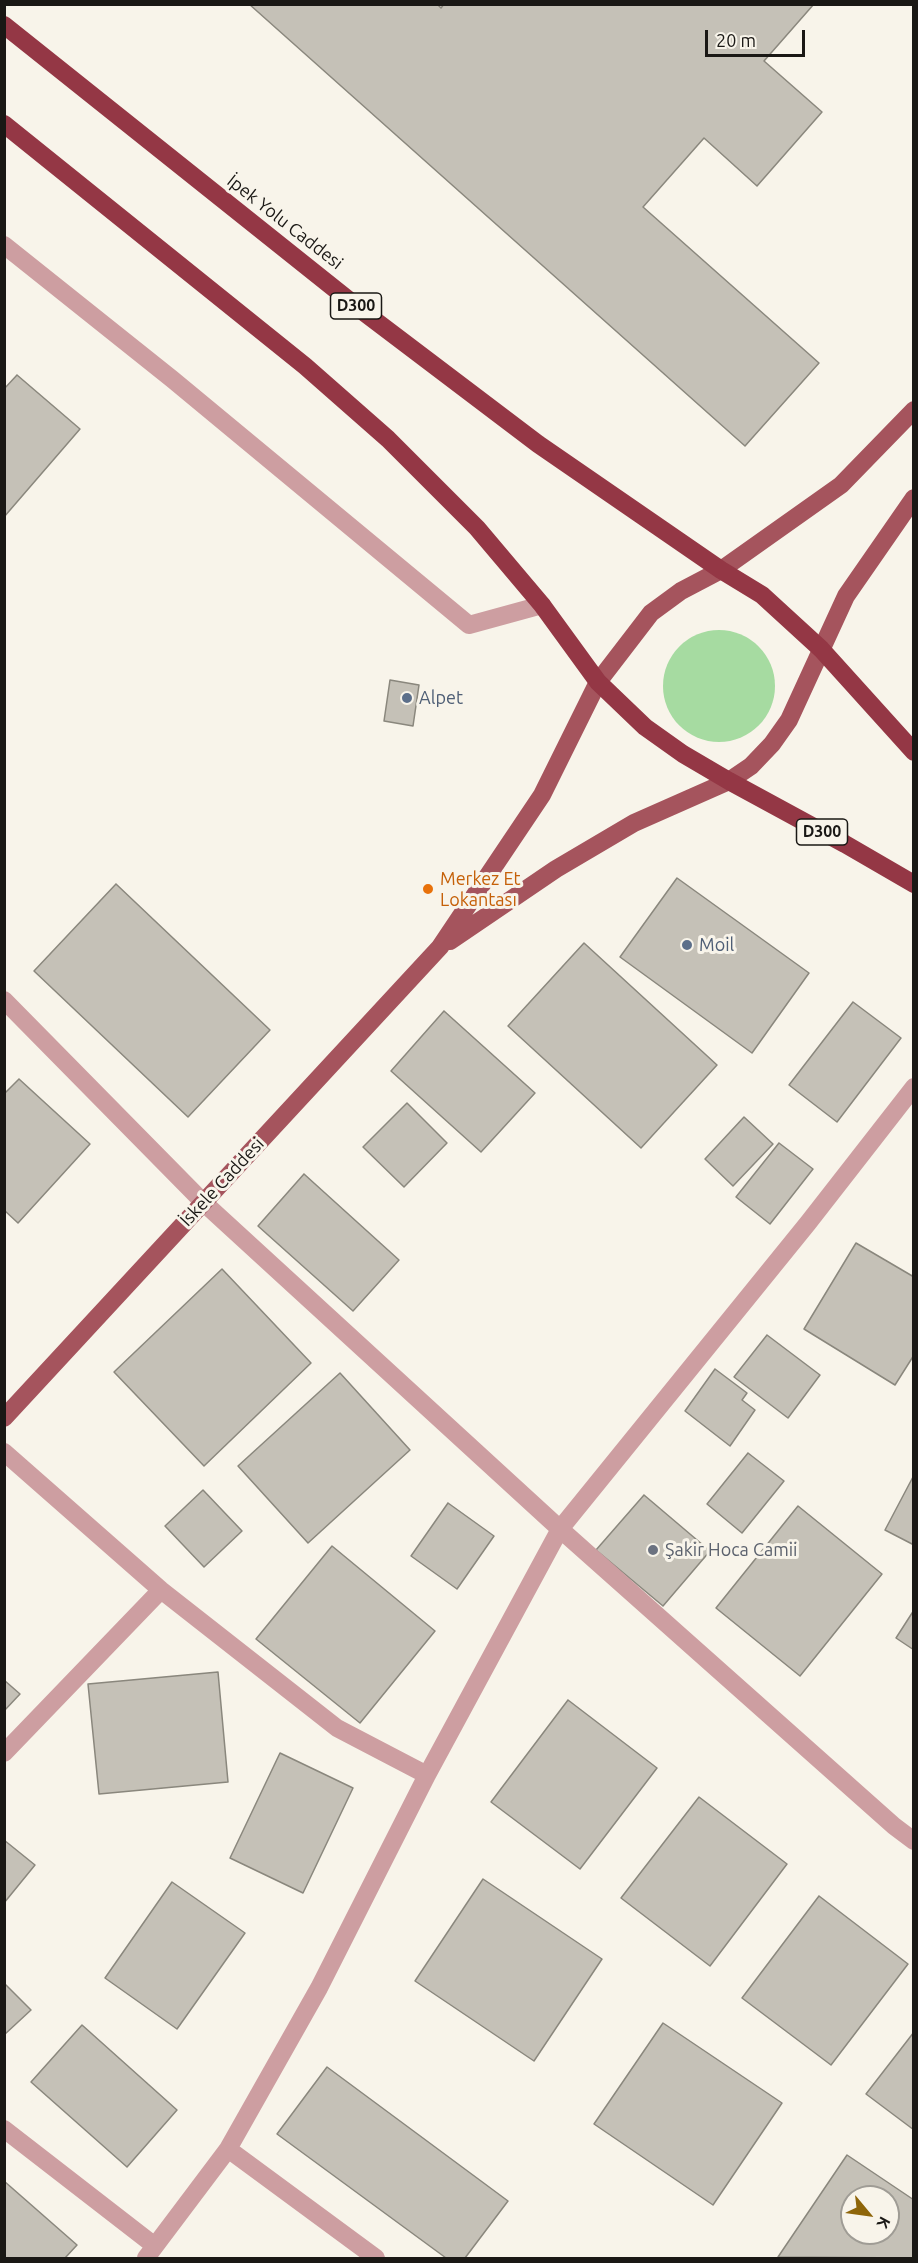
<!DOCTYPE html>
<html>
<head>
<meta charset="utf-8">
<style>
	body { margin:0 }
	#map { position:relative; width:918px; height:2263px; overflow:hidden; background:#f8f4ea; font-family:Ubuntu,sans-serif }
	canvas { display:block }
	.frame { position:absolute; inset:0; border:6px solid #1a1815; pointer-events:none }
	.north { position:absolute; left:840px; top:2185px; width:60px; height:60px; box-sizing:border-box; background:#f8f4ea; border:2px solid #9f9c95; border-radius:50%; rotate:119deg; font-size:16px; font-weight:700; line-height:24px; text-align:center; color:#1a1815 }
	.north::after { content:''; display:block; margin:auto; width:21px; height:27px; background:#8e6509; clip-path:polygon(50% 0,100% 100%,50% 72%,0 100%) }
	.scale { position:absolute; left:705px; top:30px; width:100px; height:27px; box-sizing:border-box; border:3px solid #1a1815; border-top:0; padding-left:8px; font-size:18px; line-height:21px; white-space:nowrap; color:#1a1815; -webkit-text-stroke:4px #f8f4ea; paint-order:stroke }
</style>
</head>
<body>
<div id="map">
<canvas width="918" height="2263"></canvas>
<div class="frame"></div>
<div class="north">K</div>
<div class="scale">20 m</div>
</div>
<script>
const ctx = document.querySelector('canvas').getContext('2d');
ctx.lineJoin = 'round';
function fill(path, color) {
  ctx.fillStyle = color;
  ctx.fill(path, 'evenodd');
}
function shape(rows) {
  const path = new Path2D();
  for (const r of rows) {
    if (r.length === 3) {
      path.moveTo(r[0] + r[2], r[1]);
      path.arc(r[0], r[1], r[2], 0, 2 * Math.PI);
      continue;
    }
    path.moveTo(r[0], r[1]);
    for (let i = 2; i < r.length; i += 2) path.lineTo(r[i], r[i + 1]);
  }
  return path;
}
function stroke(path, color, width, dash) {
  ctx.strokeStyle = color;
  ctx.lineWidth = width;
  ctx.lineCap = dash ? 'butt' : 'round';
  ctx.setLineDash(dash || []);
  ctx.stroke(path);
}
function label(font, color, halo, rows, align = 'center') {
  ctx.font = font + ' Ubuntu,sans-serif';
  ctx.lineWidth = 6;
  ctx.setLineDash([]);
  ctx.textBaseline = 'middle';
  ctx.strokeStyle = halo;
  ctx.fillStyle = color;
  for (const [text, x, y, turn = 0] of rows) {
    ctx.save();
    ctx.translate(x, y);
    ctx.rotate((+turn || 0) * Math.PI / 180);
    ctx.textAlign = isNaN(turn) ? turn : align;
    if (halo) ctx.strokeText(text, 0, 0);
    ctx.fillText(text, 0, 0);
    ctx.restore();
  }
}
fill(shape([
	[719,686,56]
]), '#a6dba1');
const building = shape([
	[249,4,437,4,441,8,444,4,814,4,764,61,822,112,757,186,704,138,643,207,819,363,745,446,249,4],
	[17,375,80,429,4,517,4,389,17,375],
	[390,680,419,685,413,726,384,721,390,680],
	[677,878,809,973,752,1053,620,957,677,878],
	[116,884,270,1030,188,1117,34,971,116,884],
	[584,943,717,1065,641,1148,508,1026,584,943],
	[853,1002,901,1038,837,1122,789,1085,853,1002],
	[444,1011,535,1093,481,1152,391,1071,444,1011],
	[19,1079,90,1144,18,1223,4,1210,4,1094,19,1079],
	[407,1103,447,1143,404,1187,363,1147,407,1103],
	[744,1117,773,1144,733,1186,705,1159,744,1117],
	[779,1143,813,1169,770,1224,736,1197,779,1143],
	[304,1174,399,1260,353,1311,258,1226,304,1174],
	[856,1243,914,1277,914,1355,895,1385,804,1329,856,1243],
	[222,1269,311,1363,204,1466,114,1372,222,1269],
	[767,1335,820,1375,788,1418,734,1377,767,1335],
	[715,1369,747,1393,742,1400,755,1410,730,1446,685,1411,715,1369],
	[340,1373,410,1450,308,1543,238,1466,340,1373],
	[748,1453,784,1481,742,1533,707,1504,748,1453],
	[914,1475,914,1545,885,1530,914,1475],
	[203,1490,242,1531,204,1567,165,1526,203,1490],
	[644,1495,710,1551,663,1606,596,1550,644,1495],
	[448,1503,494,1536,457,1589,411,1556,448,1503],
	[798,1506,882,1574,800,1676,716,1608,798,1506],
	[332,1546,435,1631,360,1723,256,1639,332,1546],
	[914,1610,914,1650,896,1638,914,1610],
	[218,1672,228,1782,99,1794,88,1684,218,1672],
	[4,1680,20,1694,4,1711,4,1680],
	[568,1700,657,1768,580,1869,491,1802,568,1700],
	[280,1753,353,1788,303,1893,230,1858,280,1753],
	[699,1797,787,1864,710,1966,621,1898,699,1797],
	[4,1840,35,1865,4,1903,4,1840],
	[483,1879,602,1959,534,2061,415,1981,483,1879],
	[172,1882,245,1933,177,2029,105,1978,172,1882],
	[819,1896,908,1964,831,2065,742,1998,819,1896],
	[4,1983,31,2010,4,2035,4,1983],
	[663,2023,782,2103,713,2205,594,2124,663,2023],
	[82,2025,177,2110,127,2167,31,2082,82,2025],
	[914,2032,914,2130,866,2094,914,2032],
	[327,2067,508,2201,465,2258,446,2258,277,2134,327,2067],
	[847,2155,914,2200,914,2258,778,2257,847,2155],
	[852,2197,888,2197,888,2233,852,2233,852,2197],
	[4,2181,77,2245,65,2258,4,2258,4,2181]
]);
fill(building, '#c5c1b7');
stroke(building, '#8a877d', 1.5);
stroke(shape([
	[4,245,172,379,469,625,542,605],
	[4,1000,203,1202,560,1529,894,1826,914,1841],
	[4,1452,161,1590,337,1728,427,1775],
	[4,1753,161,1590],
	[4,2129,155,2246],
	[228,2149,376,2258],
	[146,2258,228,2149,319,1988,427,1775,560,1529,808,1223,914,1087]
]), '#cd9ea1', 18);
stroke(shape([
	[450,941,556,869,634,823,729,781,751,766,772,744,789,720,846,596,914,498],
	[4,1418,440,947,542,795,598,682,651,613,681,591,721,570,841,485,914,410]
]), '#a5545d', 18);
stroke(shape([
	[4,25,365,313,538,444,721,570,762,595,821,649,914,752],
	[4,124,305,366,388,439,477,528,542,605,598,682,645,727,683,754,729,781,845,844,914,884]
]), '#943745', 18);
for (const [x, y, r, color] of [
	[407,698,6,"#5c6f8a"],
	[428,889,6,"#e8710a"],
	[687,945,6,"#5c6f8a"],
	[653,1550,6,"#6b7280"]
]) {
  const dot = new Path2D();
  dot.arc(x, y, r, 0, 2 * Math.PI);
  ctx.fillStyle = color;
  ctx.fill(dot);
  stroke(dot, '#f8f4ea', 2);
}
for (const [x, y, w] of [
	[356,306,51],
	[822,832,51]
]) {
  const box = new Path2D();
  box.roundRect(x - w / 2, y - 13, w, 26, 4.5);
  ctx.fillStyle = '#f8f4ea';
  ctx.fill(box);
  stroke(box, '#1a1815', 1.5);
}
label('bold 16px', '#1a1815', null, [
	["D300",356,306],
	["D300",822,832]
]);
label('18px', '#1a1815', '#f8f4ea', [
	["İpek Yolu Caddesi",285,222,38],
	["İskele Caddesi",222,1182,-47]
]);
label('18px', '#4e5e75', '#f8f4ea', [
	["Alpet",419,698],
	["Moil",699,945]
], 'left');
label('18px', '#c56008', '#f8f4ea', [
	["Merkez Et",440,879],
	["Lokantası",440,900]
], 'left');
label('18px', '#5b616d', '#f8f4ea', [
	["Şakir Hoca Camii",665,1550]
], 'left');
</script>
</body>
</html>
